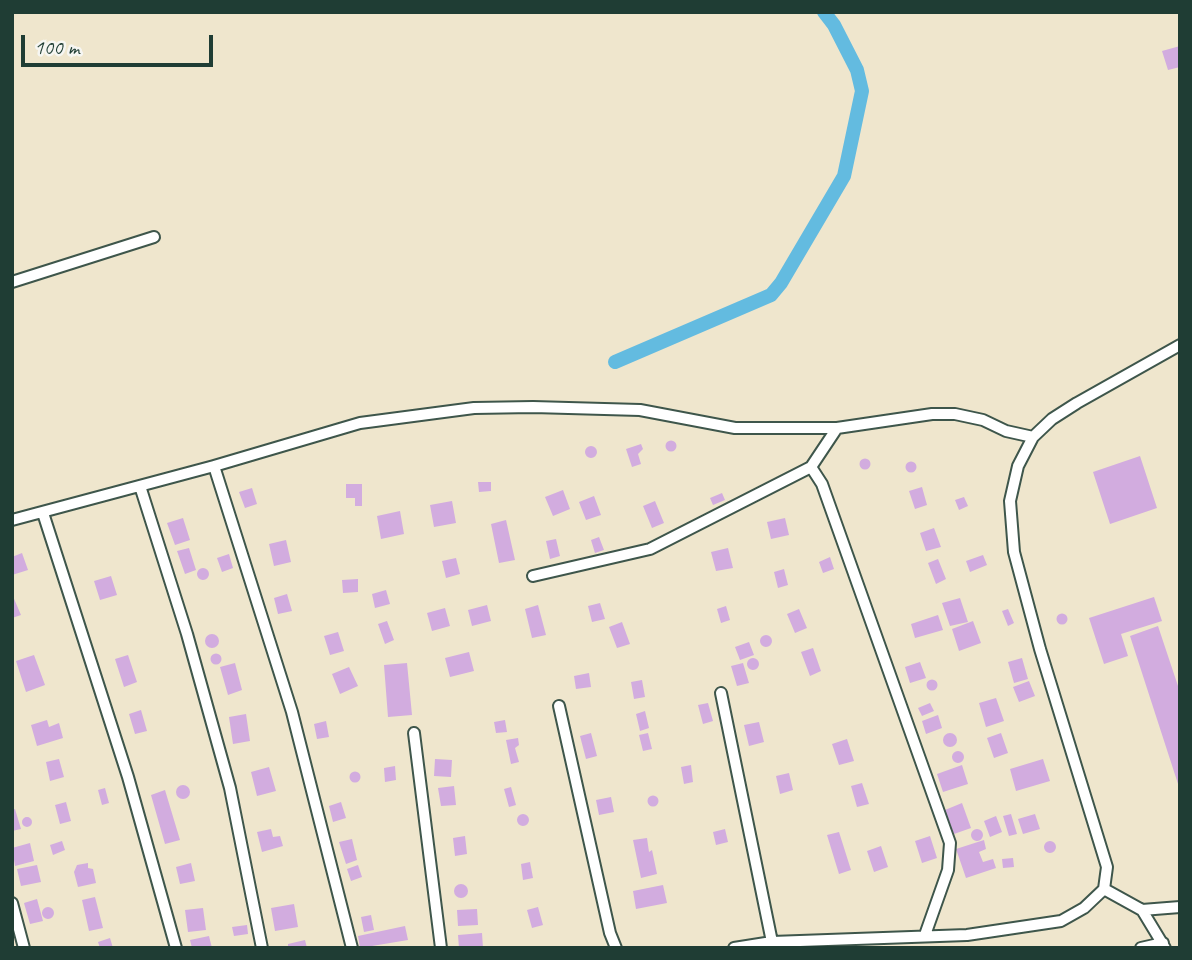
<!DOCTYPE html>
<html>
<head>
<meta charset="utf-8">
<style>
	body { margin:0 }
	#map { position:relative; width:1192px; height:960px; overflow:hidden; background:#efe6cd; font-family:Caveat,sans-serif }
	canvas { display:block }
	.frame { position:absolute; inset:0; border:14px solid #1f3d34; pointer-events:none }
	.scale { position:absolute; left:21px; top:35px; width:192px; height:32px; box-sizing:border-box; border:4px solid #1f3d34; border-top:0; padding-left:9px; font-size:21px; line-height:24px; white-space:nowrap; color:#1f3d34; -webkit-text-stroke:5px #f6f6f2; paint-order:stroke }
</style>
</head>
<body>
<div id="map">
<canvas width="1192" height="960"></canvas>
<div class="frame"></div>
<div class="scale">100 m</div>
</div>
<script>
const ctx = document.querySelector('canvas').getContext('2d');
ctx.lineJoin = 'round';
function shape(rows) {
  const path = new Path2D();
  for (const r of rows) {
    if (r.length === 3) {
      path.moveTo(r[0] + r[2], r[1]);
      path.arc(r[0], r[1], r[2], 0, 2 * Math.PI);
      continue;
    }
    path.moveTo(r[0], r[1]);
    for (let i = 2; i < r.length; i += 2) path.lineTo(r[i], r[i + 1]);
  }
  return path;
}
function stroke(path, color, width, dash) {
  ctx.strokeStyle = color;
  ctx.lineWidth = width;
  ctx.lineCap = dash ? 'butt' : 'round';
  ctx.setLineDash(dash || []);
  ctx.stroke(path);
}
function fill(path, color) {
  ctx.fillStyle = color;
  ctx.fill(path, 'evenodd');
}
stroke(shape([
	[615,362,771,295,781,283,844,176,862,91,857,70,834,25,824,12]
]), '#63bbe0', 14);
fill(shape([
	[1180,46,1180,67,1168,70,1162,51],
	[671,446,5.5],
	[641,444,643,449,638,454,641,464,632,467,626,449],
	[591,452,6],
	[1140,456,1157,508,1110,524,1093,472],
	[865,464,5.5],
	[911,467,5.5],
	[478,482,491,482,491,491,479,492],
	[346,484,362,484,362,506,355,506,355,498,346,498],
	[922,487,927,505,915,509,909,491],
	[252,488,257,504,245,508,239,492],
	[563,490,570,509,553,516,545,497],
	[722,493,725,500,713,505,710,498],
	[594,496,601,515,586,520,579,502],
	[964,497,968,506,959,510,955,500],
	[452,501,456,523,434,527,430,505],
	[655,501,664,523,652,528,643,506],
	[400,511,404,534,381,539,377,516],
	[183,518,190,540,175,545,167,523],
	[785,518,789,535,771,539,767,522],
	[506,520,515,560,499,563,491,524],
	[934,528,941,547,926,551,920,533],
	[599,537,604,550,595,553,591,540],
	[556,539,560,556,550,559,546,541],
	[286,540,291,562,274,566,269,544],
	[189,548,196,570,185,574,177,551],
	[728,548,733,568,716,571,711,552],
	[22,553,28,570,12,575,12,557],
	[229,554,233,568,222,572,217,558],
	[983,555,987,565,970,572,966,561],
	[830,557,834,569,823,573,819,562],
	[456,558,460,574,446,578,442,561],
	[938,559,946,579,936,584,928,563],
	[203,574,6],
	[784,569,788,585,778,588,774,572],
	[111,576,117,595,100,600,94,581],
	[358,579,358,592,343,593,342,580],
	[386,590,390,604,375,608,372,594],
	[12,594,21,615,12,618],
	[287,594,292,611,278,614,274,598],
	[1154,597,1162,621,1121,634,1128,656,1104,664,1089,618],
	[960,598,968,622,950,626,942,603],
	[600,603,605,619,592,622,588,606],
	[487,605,491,621,472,626,468,610],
	[538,605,546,635,532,638,525,609],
	[726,606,730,620,721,623,717,609],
	[445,608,450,626,432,631,427,613],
	[799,609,807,628,795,633,787,614],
	[1008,609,1014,623,1008,626,1002,611],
	[1062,619,5.5],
	[938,615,943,630,915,638,911,624],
	[387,621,394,640,385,644,378,624],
	[973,621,981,643,959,651,952,629],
	[622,622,630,644,617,648,609,627],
	[1158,626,1180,692,1179,787,1130,636],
	[338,632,344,651,330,655,324,636],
	[212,641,7],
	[766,641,6],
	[749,642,754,655,740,660,735,647],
	[813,648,821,671,810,676,801,652],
	[469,652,474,671,450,677,445,658],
	[216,659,5.5],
	[34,655,45,685,26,692,16,661],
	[128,655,137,682,124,687,115,659],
	[1022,658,1028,679,1014,683,1008,662],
	[753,664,6],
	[920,662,926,678,910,683,905,667],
	[235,663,242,690,228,695,220,667],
	[407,663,412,715,388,717,384,665],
	[743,663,749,683,737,686,731,666],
	[349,667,358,686,340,694,332,674],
	[589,673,591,687,576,689,574,676],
	[932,685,5.5],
	[642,680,645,697,634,699,631,682],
	[1029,681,1035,696,1019,702,1013,687],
	[996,698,1004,721,986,727,979,703],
	[708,703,713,721,703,724,698,705],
	[930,703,934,711,922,716,918,708],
	[141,710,147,731,135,734,129,714],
	[645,711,649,728,640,731,636,714],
	[246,714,250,741,233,744,229,717],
	[938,715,942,728,926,734,922,721],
	[47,720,49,727,59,723,63,738,37,746,31,725],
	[505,720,507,732,496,733,494,722],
	[326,721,329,737,317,739,314,724],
	[759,722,764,742,749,746,744,725],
	[591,733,597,756,586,759,580,736],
	[648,733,652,749,643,751,639,735],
	[1001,733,1008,753,994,758,987,738],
	[950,740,7],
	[518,738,519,745,515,748,519,762,511,764,506,740],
	[847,739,854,761,839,765,832,744],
	[958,757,6],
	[59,759,64,777,50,781,46,762],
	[435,759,452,760,451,777,434,776],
	[1043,759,1050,781,1016,791,1010,769],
	[691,765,693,782,684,784,681,767],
	[962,765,968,784,943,792,937,774],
	[395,766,396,780,385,782,384,768],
	[269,767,276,791,257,796,251,772],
	[355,777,5.5],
	[789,773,793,790,780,794,776,776],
	[862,783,869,804,857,807,851,786],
	[183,792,7],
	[454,786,456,805,441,806,438,788],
	[511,787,516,805,509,807,504,789],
	[105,788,109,803,102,805,98,790],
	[165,790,180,840,165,844,151,795],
	[653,801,5.5],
	[611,797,614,812,599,815,596,800],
	[66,802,71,821,60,824,55,805],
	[341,802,346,818,333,822,329,806],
	[962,803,971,828,954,834,945,810],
	[15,809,21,829,12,831,12,810],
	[523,820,6],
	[1011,814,1017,834,1009,836,1003,816],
	[1035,814,1040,829,1023,834,1018,819],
	[996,816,1002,832,990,837,984,821],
	[27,822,5],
	[271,829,273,837,280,836,283,846,262,852,257,832],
	[725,829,728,842,716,845,713,832],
	[977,835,6],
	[839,832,851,870,839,874,827,835],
	[465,836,467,854,455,856,453,838],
	[930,836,937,858,922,863,915,841],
	[647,838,649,852,652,850,657,874,641,878,633,840],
	[352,839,357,860,346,864,339,842],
	[984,840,986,849,979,852,983,862,993,859,996,868,966,878,956,849],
	[1050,847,6],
	[62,841,65,850,53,855,50,845],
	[30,843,34,861,15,866,12,848],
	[881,846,888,867,874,872,867,851],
	[1013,858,1014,867,1003,868,1002,859],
	[530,862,533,878,523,880,521,864],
	[88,863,88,868,93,869,96,883,78,887,74,872,77,865],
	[191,863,195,881,180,884,176,867],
	[37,865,41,882,21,886,17,869],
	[358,865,362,877,351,881,347,869],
	[461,891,7],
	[663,885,667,903,636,909,633,891],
	[95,897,103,928,89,931,82,900],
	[37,899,43,921,30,924,24,903],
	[294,904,298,927,275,931,271,908],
	[48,913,6],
	[538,907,543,925,532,928,527,910],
	[203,908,206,930,188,932,185,910],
	[477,909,478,925,458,926,457,910],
	[371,915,374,930,364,932,361,917],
	[247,925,248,934,234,936,232,927],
	[405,926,408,940,360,948,358,936],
	[482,933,483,948,459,948,458,935],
	[209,936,212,948,192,948,190,940],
	[110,938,113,948,100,948,98,942],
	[305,940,307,948,288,948,288,944]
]), '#d2acdf');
const minor = shape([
	[12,282,154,237],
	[214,466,292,712,352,948],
	[811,467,822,484,950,843,948,870,925,935],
	[140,486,187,634,230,788,262,948],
	[43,513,128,777,176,948],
	[12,520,214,466,360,423,474,408,533,407,640,410,735,428,837,428,932,414,955,414,983,420,1006,431,1033,437],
	[533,576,650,549,811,467,837,428],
	[721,693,772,942],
	[559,706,610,933,616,948],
	[414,733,441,948],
	[1104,889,1142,910,1165,948],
	[12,903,24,948],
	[1142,910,1180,907],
	[734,948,772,942,967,935,1061,921,1084,908,1104,889,1107,867,1040,649,1014,552,1010,501,1018,466,1033,437,1052,419,1077,403,1180,345],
	[1141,948,1163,943]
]);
stroke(minor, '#3e564b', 14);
stroke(minor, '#fff', 10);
</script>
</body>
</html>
